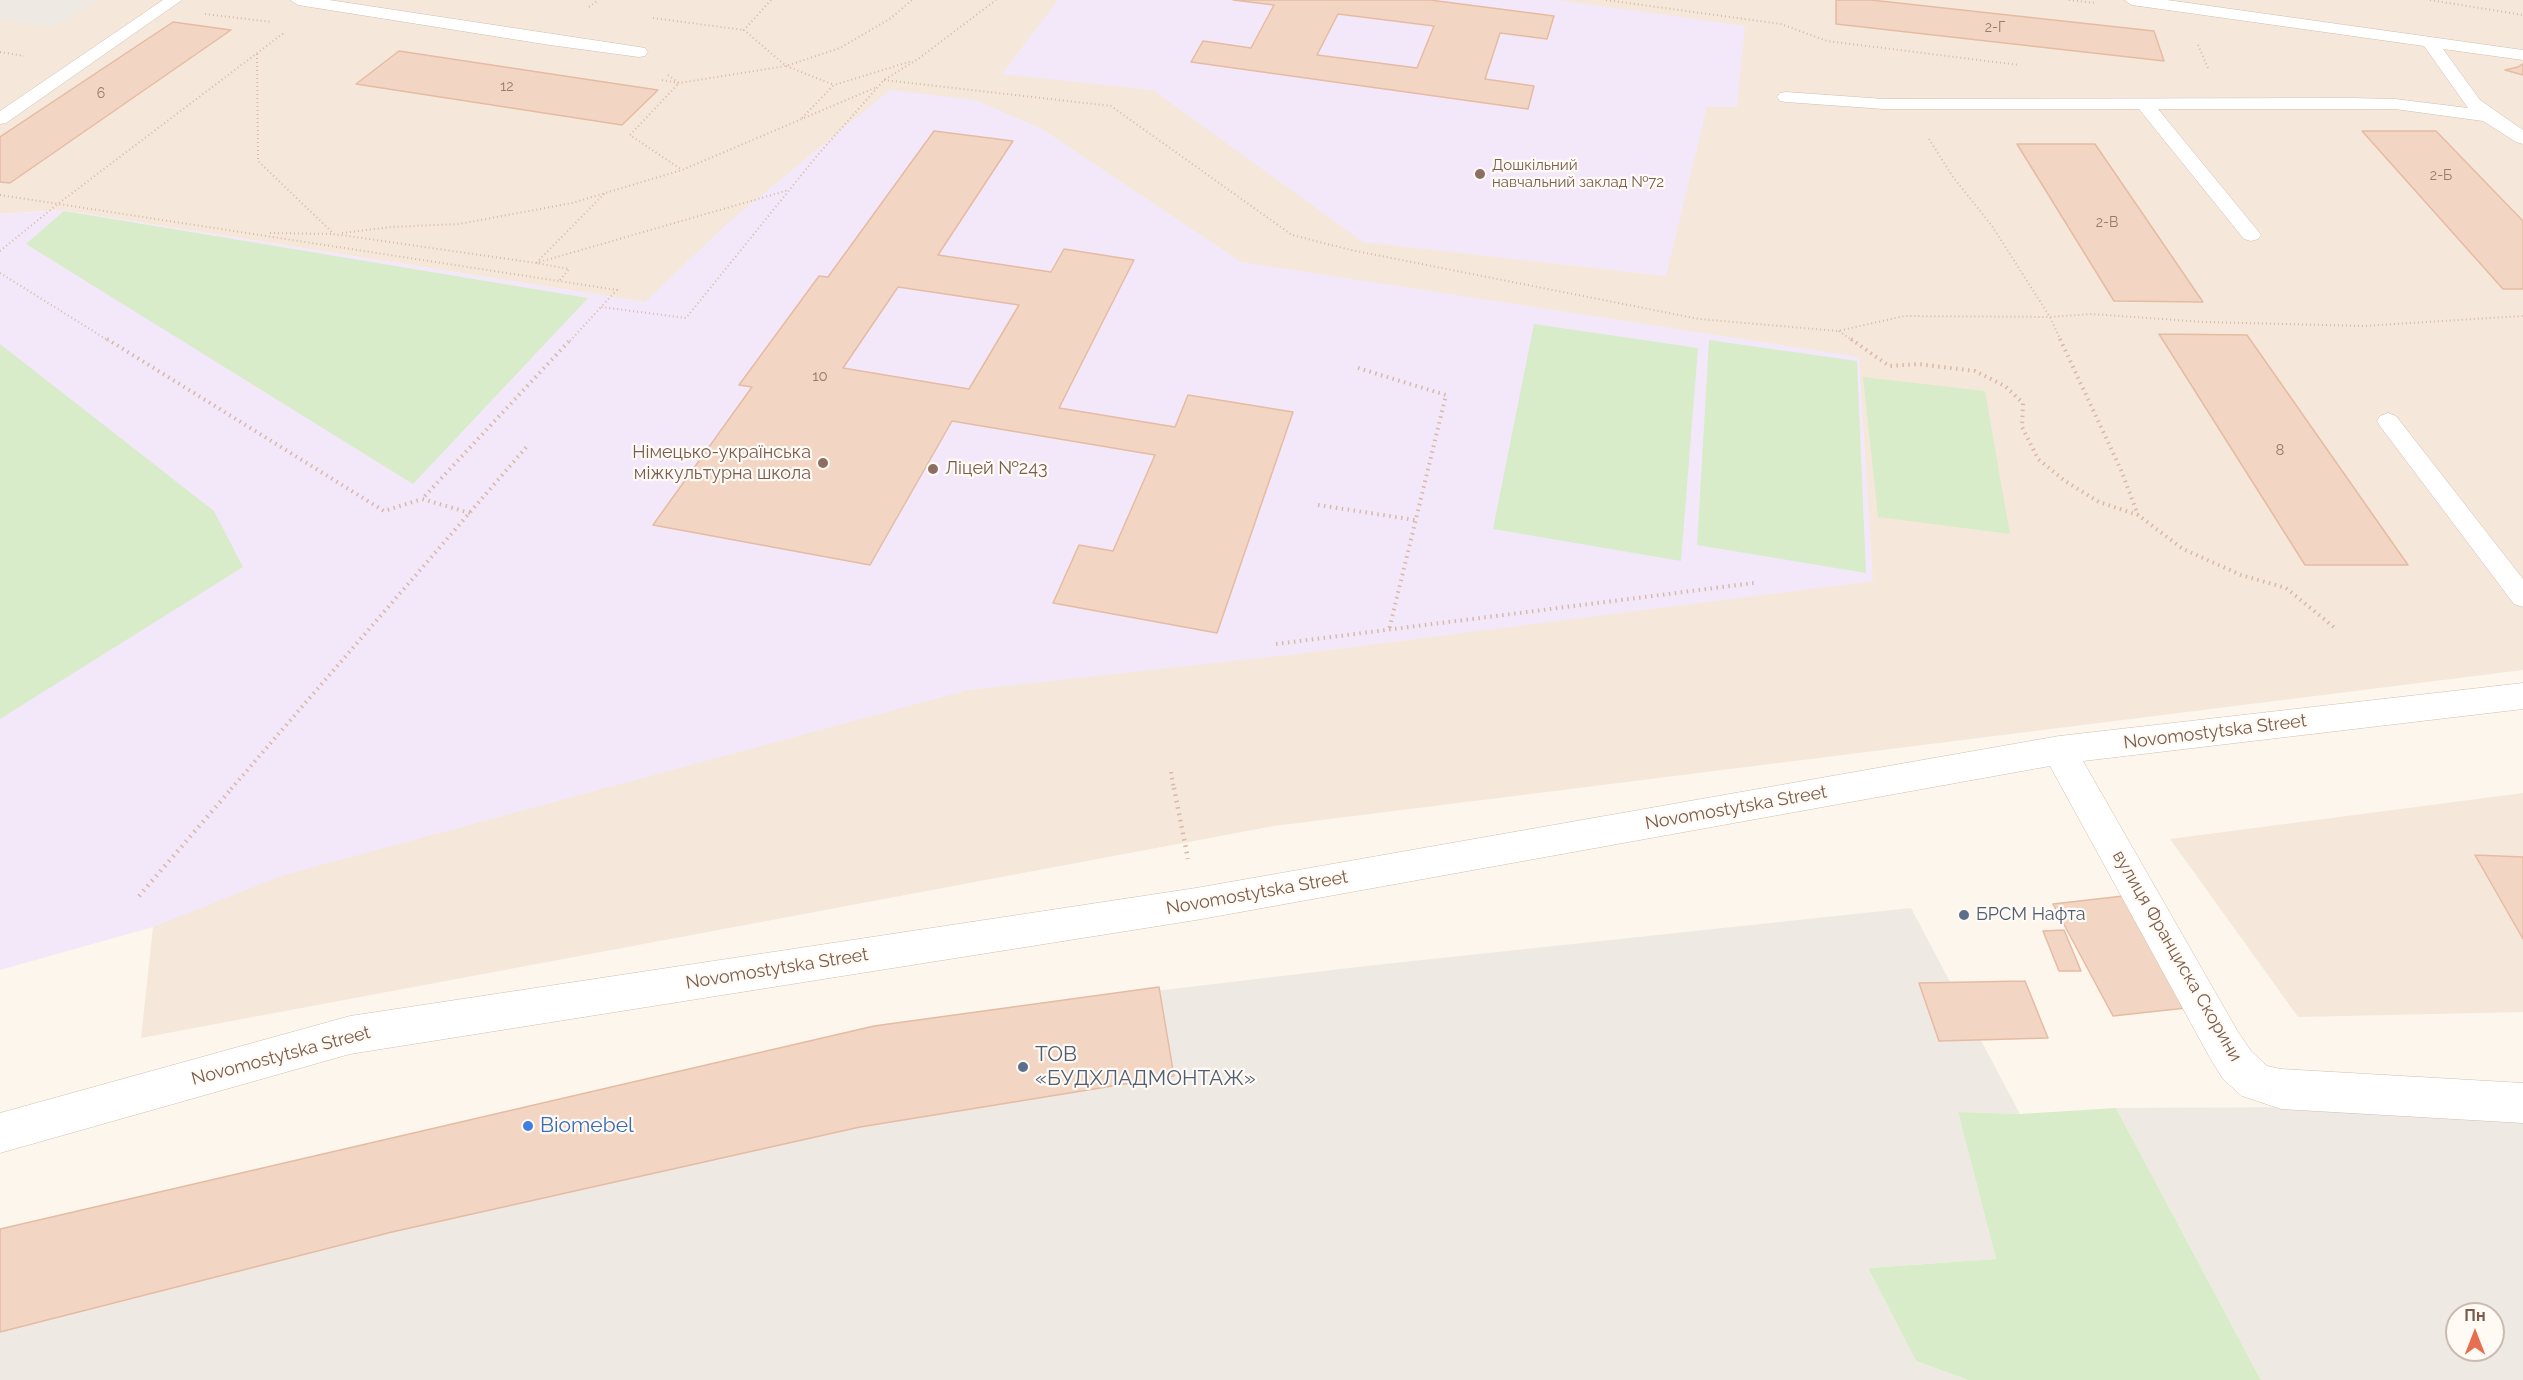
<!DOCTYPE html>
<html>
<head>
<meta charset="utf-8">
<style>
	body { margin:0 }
	#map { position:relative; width:2523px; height:1380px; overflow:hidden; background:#fdf6ec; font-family:Raleway,sans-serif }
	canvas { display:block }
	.north { position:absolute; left:2445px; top:1302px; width:60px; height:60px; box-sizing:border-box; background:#fffaf3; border:2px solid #cabbb1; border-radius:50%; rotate:0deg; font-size:16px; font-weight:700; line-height:24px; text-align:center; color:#7a5c4d }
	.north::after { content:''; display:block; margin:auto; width:21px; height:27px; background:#e76f51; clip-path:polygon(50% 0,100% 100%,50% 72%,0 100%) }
</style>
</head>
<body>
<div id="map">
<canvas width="2523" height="1380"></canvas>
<div class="north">Пн</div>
</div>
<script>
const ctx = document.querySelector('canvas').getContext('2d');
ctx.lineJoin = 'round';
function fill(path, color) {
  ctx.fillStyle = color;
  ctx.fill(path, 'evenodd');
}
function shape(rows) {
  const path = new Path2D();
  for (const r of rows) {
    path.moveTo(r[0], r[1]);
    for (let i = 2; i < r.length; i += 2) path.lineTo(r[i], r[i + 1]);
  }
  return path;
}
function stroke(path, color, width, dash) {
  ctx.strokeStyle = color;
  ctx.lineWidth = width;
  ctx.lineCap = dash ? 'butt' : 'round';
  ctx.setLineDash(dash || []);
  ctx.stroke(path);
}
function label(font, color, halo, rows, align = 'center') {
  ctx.font = font + ' Raleway,sans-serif';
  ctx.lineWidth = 4.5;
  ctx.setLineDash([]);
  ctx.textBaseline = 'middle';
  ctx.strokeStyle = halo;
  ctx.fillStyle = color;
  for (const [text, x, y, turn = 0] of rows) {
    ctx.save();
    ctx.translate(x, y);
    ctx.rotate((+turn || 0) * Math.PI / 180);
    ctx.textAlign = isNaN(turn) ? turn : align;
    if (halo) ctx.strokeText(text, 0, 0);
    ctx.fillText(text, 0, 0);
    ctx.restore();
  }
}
fill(shape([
	[0,0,2523,0,2523,670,1274,826,141,1038,153,927,644,302,62,210,0,214],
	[2523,793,2523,1012,2298,1017,2170,839]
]), '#f5e8da');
fill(shape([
	[0,0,98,0,54,27,0,20],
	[1911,908,2020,1114,1958,1112,1996,1259,1868,1268,1916,1361,1968,1380,0,1380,0,1233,870,1030,1164,990,1366,966],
	[2523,1106,2523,1380,2261,1380,2116,1108],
	[2457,1314,2493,1314,2493,1350,2457,1350]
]), '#efe9e4');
fill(shape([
	[1058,0,1557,0,1745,26,1737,107,1707,107,1666,276,1363,242,1153,90,1002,74],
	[890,90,975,100,1042,129,1241,262,1859,357,1873,581,1297,654,968,690,284,875,153,927,0,970,0,214,62,210,645,302,730,221]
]), '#f3e8fa');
fill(shape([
	[64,211,588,298,413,484,26,244],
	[1534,324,1698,348,1681,561,1493,529],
	[1709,340,1857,361,1866,573,1697,545],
	[0,344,214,511,243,567,0,719],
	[1863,377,1985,391,2010,534,1878,517],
	[2116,1108,2261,1380,1968,1380,1916,1361,1868,1268,1996,1259,1958,1112,2020,1114]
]), '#d8ecc9');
const building = shape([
	[1233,0,1430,0,1554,16,1547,39,1500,33,1485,79,1534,86,1528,109,1191,62,1203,41,1251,48,1274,5,1233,0],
	[1338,14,1434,26,1417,68,1317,55,1338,14],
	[1836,0,1871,0,2154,31,2164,61,1836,24,1836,0],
	[173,22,231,30,10,183,0,182,0,137,173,22],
	[399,51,591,80,658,90,622,125,356,84,399,51],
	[2523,64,2523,75,2505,70,2518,67,2523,64],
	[934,131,1013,141,938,255,1051,272,1064,249,1134,260,1059,408,1175,427,1188,395,1293,412,1217,633,1053,603,1079,545,1113,551,1155,455,952,421,870,565,653,525,752,387,739,385,819,276,828,277,934,131],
	[898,287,1019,305,969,389,843,368,898,287],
	[2362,131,2436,131,2523,221,2523,289,2503,289,2362,131],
	[2017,144,2095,144,2203,302,2114,301,2017,144],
	[2159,334,2247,335,2408,565,2305,565,2159,334],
	[2475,855,2523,857,2523,939,2475,855],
	[2123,896,2186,1008,2113,1016,2053,904,2123,896],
	[2064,930,2081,971,2059,971,2043,931,2064,930],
	[2025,981,2048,1038,1939,1041,1919,983,2025,981],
	[1159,987,1174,1076,860,1127,392,1232,0,1332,0,1229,874,1026,1159,987]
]);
fill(building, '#f3d5c3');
stroke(building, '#e6bba3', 1.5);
const service = shape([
	[163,0,182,0,6,123,0,124,0,111,163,0],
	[290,0,329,0,639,47,645,48,648,52,645,56,639,57,550,45,298,5,290,0],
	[2124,0,2167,0,2523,50,2523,60,2443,49,2480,100,2523,130,2523,144,2516,142,2483,121,2395,109,2158,109,2258,231,2261,235,2258,239,2251,241,2244,239,2139,109,1884,109,1786,102,1780,101,1777,97,1780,93,1786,92,1884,99,2350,98,2395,99,2468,108,2424,46,2132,5,2124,0],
	[2388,413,2396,416,2523,579,2523,607,2514,604,2380,426,2377,421,2380,416,2388,413]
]);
const minor = shape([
	[2523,683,2523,709,2083,761,2238,1032,2251,1051,2267,1066,2281,1069,2523,1083,2523,1123,2281,1109,2242,1096,2223,1079,2210,1058,2050,766,1196,920,350,1054,0,1153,0,1113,350,1016,1196,888,2059,736,2523,683]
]);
stroke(service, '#d1beb0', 1);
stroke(minor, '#d1beb0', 1);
stroke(shape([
	[771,0,744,30,786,66,834,85],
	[1606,0,1781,24,1827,41,2019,65],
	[2069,0,2095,3],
	[2430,0,2523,15],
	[589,7,598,0],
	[205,14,272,22],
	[653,18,744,30],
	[2198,45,2208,68],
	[0,52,24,56],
	[257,54,258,161,334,234,536,263,789,190],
	[668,75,679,83,630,135,682,170],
	[662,80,679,83,786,66,840,48,891,18,912,0],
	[884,80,1111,106,1292,235,1351,250,1699,319,1838,331,1904,316,2050,317,2092,314,2204,322,2364,326,2523,316],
	[802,118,834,85,912,61],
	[1929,139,1953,177,1992,226,2050,317,2061,341],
	[0,195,617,290,601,307,686,318,816,157,884,80,918,59,996,0],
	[270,233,334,234],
	[342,233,391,227,459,224,572,203,682,170,877,87],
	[0,251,59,203,285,32],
	[0,273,109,341],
	[560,280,569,269,536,263,605,193],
	[1839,331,1853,341],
	[570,341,601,307]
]), '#d9b8a5', 2, [1, 3]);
stroke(shape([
	[107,339,384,511,422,499],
	[1851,339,1889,366,1918,364,1975,371,2005,386,2023,403,2022,427,2038,459,2065,481,2099,502,2138,515,2183,549,2241,575,2286,588,2335,628],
	[2060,339,2121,470,2138,515],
	[1358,368,1446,395,1389,630],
	[1318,505,1415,520],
	[470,513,422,499,571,339],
	[1276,644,1754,583],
	[1171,772,1174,789],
	[231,789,529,444]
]), '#d9b8a5', 4, [1.5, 4.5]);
stroke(shape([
	[1174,788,1188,859],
	[139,896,232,788]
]), '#d9b8a5', 4.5, [1.5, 5]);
fill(service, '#fff');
fill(minor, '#fff');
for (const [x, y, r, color] of [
	[1480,174,6,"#8d6e63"],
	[823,463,6,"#8d6e63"],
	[933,469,6,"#8d6e63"],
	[1964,915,6,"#5c6f8a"],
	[1023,1067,6,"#5c6f8a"],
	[528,1126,6,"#3f7fe0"]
]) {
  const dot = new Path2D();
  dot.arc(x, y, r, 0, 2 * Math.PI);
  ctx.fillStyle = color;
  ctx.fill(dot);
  stroke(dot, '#fffaf3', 2);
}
label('14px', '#987a6a', null, [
	["2-Г",1995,28],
	["12",507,87],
	["6",101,94],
	["2-Б",2441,176],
	["2-В",2107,223]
]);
label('15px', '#785e54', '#fffaf3', [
	["Дошкільний",1492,165],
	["навчальний заклад №72",1492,182]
], 'left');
label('15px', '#987a6a', null, [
	["10",820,376],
	["8",2280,450]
]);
label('18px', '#785e54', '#fffaf3', [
	["Німецько-українська",811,453],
	["міжкультурна школа",811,474],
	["Ліцей №243",945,469,"left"]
], 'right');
label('18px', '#7a5c4d', '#fffaf3', [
	["Novomostytska Street",2215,732,-7],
	["Novomostytska Street",1736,808,-10],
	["Novomostytska Street",1257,893,-10],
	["вулиця Франциска Скорини",2177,956,60],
	["Novomostytska Street",777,969,-9],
	["Novomostytska Street",281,1056,-15]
]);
label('18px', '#4e5e75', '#fffaf3', [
	["БРСМ Нафта",1976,915]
], 'left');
label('21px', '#4e5e75', '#fffaf3', [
	["ТОВ",1035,1055],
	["«БУДХЛАДМОНТАЖ»",1035,1079]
], 'left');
label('21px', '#366cbe', '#fffaf3', [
	["Biomebel",540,1126]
], 'left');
</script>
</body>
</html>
